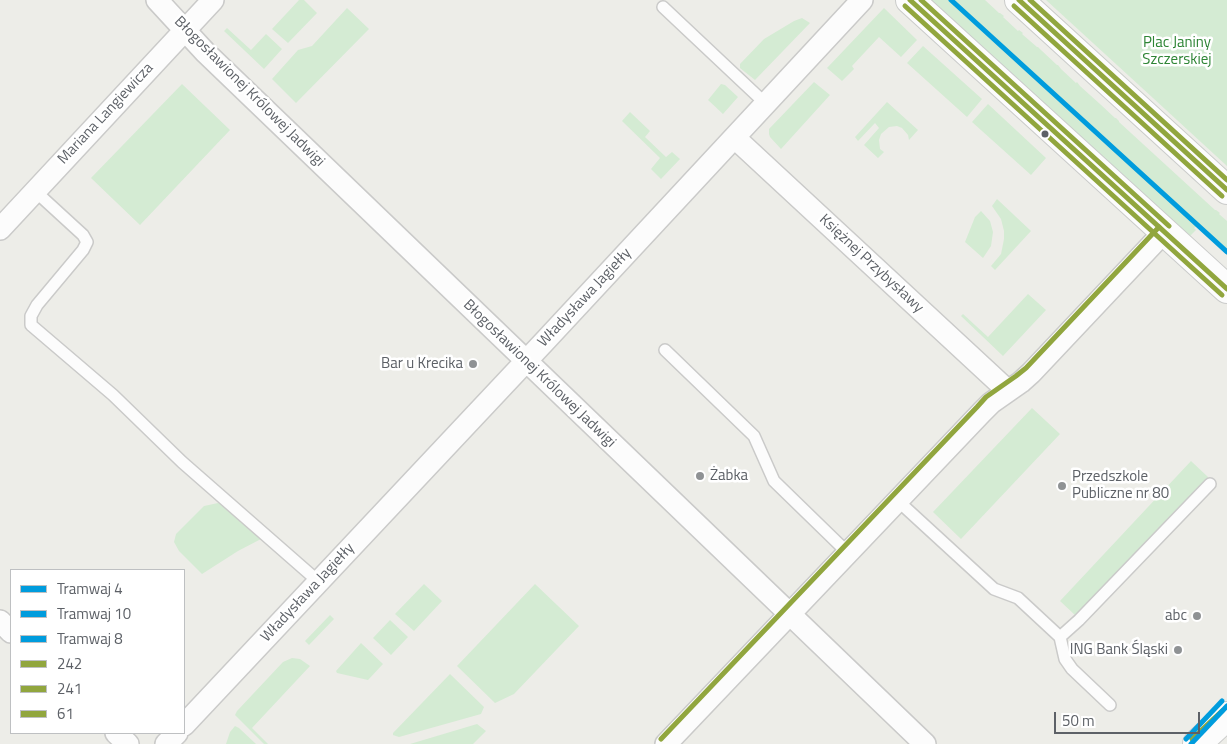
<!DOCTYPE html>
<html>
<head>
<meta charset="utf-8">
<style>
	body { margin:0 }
	#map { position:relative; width:1227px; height:744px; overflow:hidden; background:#edede8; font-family:"Titillium Web",sans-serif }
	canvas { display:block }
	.legend { position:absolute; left:10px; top:569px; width:175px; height:165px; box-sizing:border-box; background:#fff; border:1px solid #bec0c2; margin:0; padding:6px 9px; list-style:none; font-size:15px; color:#5d6167 }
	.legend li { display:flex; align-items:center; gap:10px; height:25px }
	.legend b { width:25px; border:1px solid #bec0c2 }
	.scale { position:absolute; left:1054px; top:712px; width:146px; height:22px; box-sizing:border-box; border:2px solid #5d6167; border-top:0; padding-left:6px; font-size:15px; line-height:18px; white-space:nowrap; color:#5d6167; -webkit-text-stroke:4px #fff; paint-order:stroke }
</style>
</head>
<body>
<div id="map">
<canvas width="1227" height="744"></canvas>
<ul class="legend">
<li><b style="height:6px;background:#009cdd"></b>Tramwaj 4</li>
<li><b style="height:6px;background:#009cdd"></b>Tramwaj 10</li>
<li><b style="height:6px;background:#009cdd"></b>Tramwaj 8</li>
<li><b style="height:6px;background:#91a63e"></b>242</li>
<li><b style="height:6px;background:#91a63e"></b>241</li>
<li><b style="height:6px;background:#91a63e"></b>61</li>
</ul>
<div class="scale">50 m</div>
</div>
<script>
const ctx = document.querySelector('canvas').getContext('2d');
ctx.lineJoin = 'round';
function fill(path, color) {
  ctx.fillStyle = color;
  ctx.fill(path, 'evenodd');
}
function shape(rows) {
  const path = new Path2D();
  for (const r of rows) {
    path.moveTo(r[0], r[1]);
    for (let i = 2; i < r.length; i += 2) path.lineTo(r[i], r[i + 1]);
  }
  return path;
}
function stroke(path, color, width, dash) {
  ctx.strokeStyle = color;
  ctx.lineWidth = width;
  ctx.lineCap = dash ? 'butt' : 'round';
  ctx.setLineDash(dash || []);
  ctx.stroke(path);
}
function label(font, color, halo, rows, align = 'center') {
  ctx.font = font + ' "Titillium Web",sans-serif';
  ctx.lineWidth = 5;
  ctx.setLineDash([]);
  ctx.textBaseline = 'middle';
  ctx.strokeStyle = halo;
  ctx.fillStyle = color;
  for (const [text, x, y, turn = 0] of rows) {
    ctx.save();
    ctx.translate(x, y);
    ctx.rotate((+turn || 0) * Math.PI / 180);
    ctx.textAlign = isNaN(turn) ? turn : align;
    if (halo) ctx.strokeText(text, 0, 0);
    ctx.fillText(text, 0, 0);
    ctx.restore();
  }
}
fill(shape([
	[299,0,304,0,317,13,288,43,272,29],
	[927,0,985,0,999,13,1000,13,1004,16,1003,17,1018,31,1019,30,1023,33,1022,34,1037,47,1038,47,1041,50,1057,65,1058,65,1061,69,1076,83,1077,82,1080,86,1100,104,1115,118,1116,118,1119,121,1119,122,1215,210,1216,210,1220,213,1219,214,1227,221,1227,250,1199,224,1194,228,1196,230,1188,238],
	[1046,0,1227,0,1227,166,1141,87],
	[347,8,369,29,296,103,272,79,298,50,312,46],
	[884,8,917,40,901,57,879,37,852,66,854,69,842,81,827,68],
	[802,18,810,23,755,80,740,68,740,64,764,39,794,21],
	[227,28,251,50,266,34,282,49,264,69,224,31],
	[923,46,982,99,967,117,907,63],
	[814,82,830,95,781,149,770,137,769,134,769,129],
	[182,84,230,130,140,225,91,178],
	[721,84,725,85,738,97,723,114,708,100],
	[887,102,918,130,909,140,908,135,902,128,897,126,889,127,881,134,879,140,880,149,884,152,878,158,864,145,879,128,875,123,858,141,855,137],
	[988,104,1046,158,1031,175,972,122],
	[630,112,650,131,645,137,666,157,672,152,680,159,661,179,651,169,660,158,622,121],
	[997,199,1031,231,995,270,991,266,1001,254,1004,239,1004,231,1001,219,992,206],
	[981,211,990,221,993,232,991,246,983,258,965,242,975,217],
	[1028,294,1046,310,1003,356,961,316,963,314,988,337],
	[1032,408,1060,434,961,539,933,512],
	[1191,461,1208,477,1076,616,1060,601],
	[218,503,224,505,261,539,238,551,202,574,179,551,174,542,176,534,204,506],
	[424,584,442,601,414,631,395,614],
	[535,584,579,626,514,694,495,703,457,666],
	[330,615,334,619,309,645,305,641],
	[390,620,408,637,391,655,373,638],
	[361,643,383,664,368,680,337,673,336,671],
	[292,658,300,659,310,666,252,728,268,744,264,744,235,715,237,711,283,662],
	[450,674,484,707,481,714,399,737,393,735,393,733],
	[477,724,486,731,473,744,410,744],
	[235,726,239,728,256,744,226,744,230,732]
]), '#d4ebd3');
const lane = shape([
	[663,7,766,104],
	[35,191,83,235,87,242,83,250,37,305,31,316,31,325,113,395,182,462,319,582],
	[665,350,754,436,774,481,848,553],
	[897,500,994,589,1018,598,1060,637,1065,659,1072,669,1110,705],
	[1060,637,1079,620,1210,484]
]);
const street = shape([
	[157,0,205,52,925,744],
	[735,138,1008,391],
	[0,229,213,0],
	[0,621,11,632],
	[184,725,544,342,862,0],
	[116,733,128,744],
	[166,744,177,733],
	[666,744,982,412,991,403,1021,382,1031,373,1164,232]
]);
const secondary = shape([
	[910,0,1227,289],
	[1019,0,1227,190],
	[1197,744,1227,716]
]);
stroke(lane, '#cacac9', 14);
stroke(street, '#cacac9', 24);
stroke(secondary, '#cacbca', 30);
stroke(lane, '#fcfcfc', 11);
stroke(street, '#fcfcfc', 21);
stroke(secondary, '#fcfcfc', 28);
stroke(shape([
	[910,0,1227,289],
	[1019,0,1227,190]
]), '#91a63e', 5);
stroke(shape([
	[905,6,1222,295],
	[1014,6,1222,196]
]), '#91a63e', 5);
stroke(shape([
	[921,0,1169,226],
	[1030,0,1227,180],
	[661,739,977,407,986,397,1016,376,1026,368,1159,227],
	[1192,739,1222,711]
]), '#91a63e', 5);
stroke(shape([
	[951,0,1227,252]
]), '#009cdd', 5);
stroke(shape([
	[1191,744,1227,706]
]), '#009cdd', 5);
stroke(shape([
	[1186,739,1222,701]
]), '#009cdd', 5);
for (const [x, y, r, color] of [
	[1045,134,4.5,"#5d6167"],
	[473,364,5,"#8f9294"],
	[700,476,5,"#8f9294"],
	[1062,486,5,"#8f9294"],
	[1197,616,5,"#8f9294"],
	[1178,650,5,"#8f9294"]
]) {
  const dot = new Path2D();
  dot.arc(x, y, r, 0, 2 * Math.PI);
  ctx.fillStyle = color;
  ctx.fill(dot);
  stroke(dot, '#fff', 2);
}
label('15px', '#2e8535', '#fff', [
	["Plac Janiny",1177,43],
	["Szczerskiej",1177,60]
]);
label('15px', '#5d6167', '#fff', [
	["Błogosławionej Królowej Jadwigi",249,92,45],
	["Mariana Langiewicza",106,114,-47],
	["Księżnej Przybysławy",871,264,43],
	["Władysława Jagiełły",585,298,-47],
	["Błogosławionej Królowej Jadwigi",539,374,44],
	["Władysława Jagiełły",308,593,-47]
]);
label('15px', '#5d6167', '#fff', [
	["Bar u Krecika",463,364],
	["Żabka",710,476,"left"],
	["Przedszkole",1072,477,"left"],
	["Publiczne nr 80",1072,494,"left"],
	["abc",1187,616],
	["ING Bank Śląski",1168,650]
], 'right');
</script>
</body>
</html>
